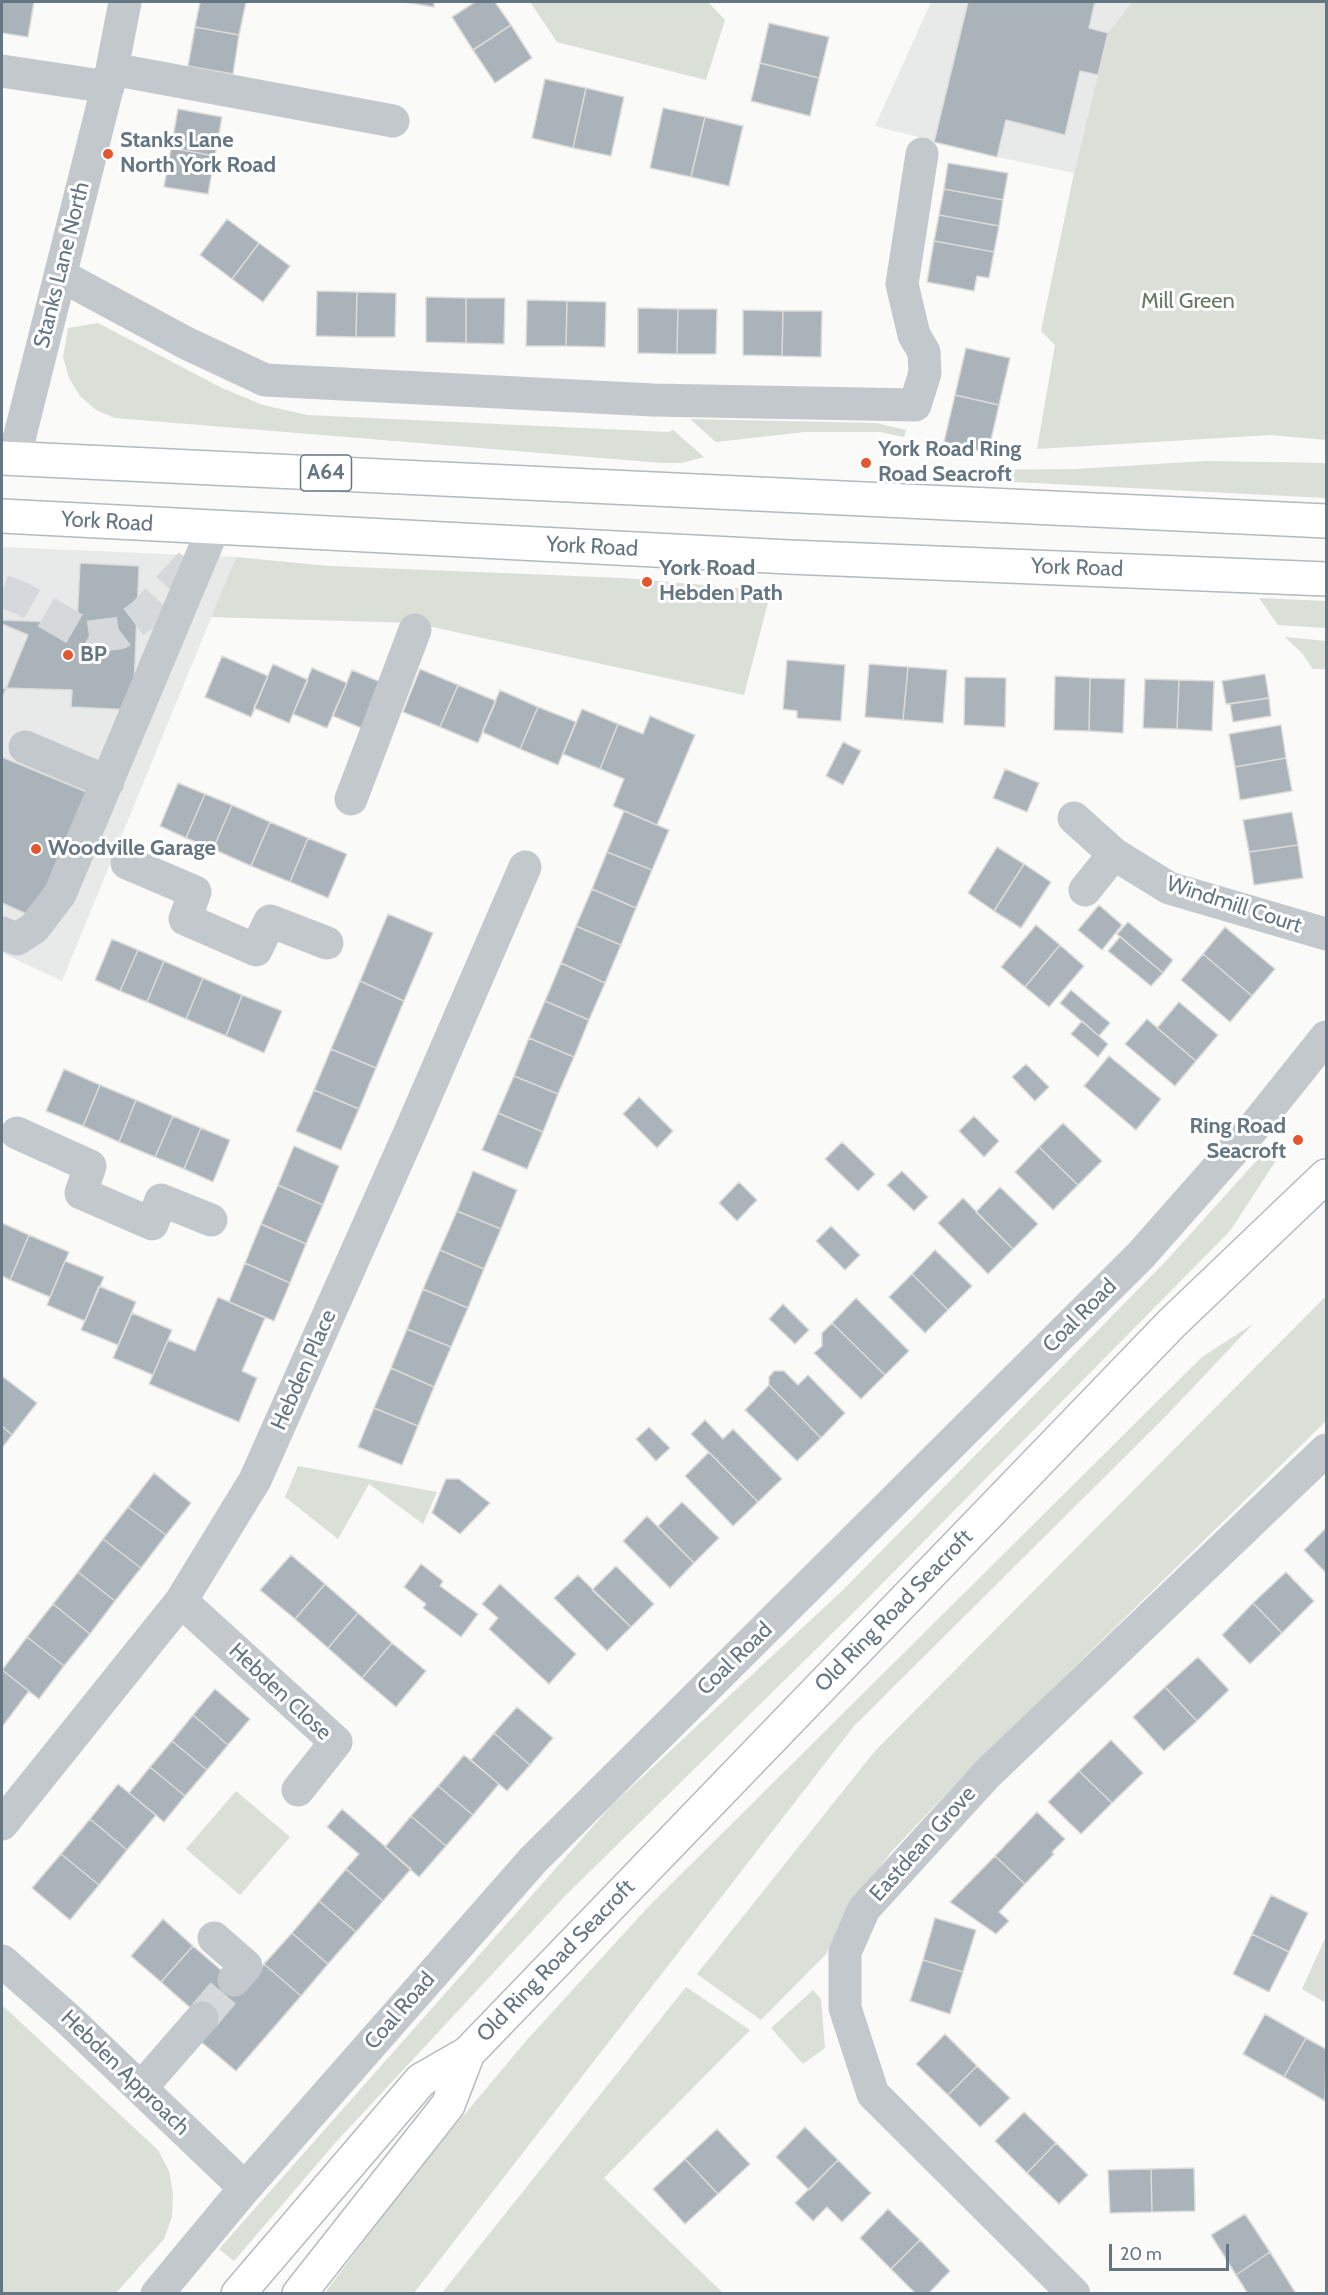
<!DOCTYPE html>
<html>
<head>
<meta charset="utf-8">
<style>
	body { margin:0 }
	#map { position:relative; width:1328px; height:2295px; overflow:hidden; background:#fafaf8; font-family:Cabin,sans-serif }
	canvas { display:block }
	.frame { position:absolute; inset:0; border:3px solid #657683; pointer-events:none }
	.scale { position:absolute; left:1109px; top:2244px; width:120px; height:27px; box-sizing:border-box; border:3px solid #657683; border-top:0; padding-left:8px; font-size:18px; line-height:21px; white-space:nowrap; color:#657683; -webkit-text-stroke:4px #fff; paint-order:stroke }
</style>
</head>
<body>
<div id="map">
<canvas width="1328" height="2295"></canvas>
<div class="frame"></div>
<div class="scale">20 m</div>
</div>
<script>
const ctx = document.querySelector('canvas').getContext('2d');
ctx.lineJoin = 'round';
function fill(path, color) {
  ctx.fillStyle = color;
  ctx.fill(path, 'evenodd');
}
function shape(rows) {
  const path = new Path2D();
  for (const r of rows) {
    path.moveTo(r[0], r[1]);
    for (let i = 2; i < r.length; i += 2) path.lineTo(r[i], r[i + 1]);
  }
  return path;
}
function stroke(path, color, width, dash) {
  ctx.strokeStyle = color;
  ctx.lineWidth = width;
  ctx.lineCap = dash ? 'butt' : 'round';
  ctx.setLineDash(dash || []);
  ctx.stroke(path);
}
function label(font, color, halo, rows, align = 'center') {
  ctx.font = font + ' Cabin,sans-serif';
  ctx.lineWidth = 6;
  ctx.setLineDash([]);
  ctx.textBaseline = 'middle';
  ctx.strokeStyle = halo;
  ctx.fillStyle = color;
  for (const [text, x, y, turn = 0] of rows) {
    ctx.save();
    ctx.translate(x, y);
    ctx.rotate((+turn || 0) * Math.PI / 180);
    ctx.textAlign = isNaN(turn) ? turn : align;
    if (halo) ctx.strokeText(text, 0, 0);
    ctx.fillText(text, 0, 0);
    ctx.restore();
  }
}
fill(shape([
	[931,2,1132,2,1108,33,1074,173,997,157,875,126],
	[2,547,236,557,62,981,2,953]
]), '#e8e9e9');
fill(shape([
	[530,2,708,2,725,20,706,80,557,42],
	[1132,2,1326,2,1326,440,1271,435,1037,449,1055,345,1041,331,1074,173,1108,33],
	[98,323,222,388,263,405,307,415,668,432,673,430,704,457,682,463,662,463,115,418,96,410,80,396,69,378,63,357,68,328],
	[690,419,876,423,906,430,904,437,880,432,804,432,716,442],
	[1206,461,1326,463,1326,498,976,480,976,470,1075,469],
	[236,557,329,566,624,578,771,591,744,695,414,623,211,617],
	[1259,598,1326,601,1326,628,1278,625],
	[1285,637,1326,641,1326,669,1313,669,1302,653],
	[1268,1148,1279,1156,1230,1231,860,1606,563,1898,336,2142,234,2261,219,2249,611,1806,843,1590,1166,1261],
	[1326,1296,1326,1421,962,1777,892,1851,845,1913,826,1954,761,2020,697,1974,875,1751],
	[1253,1324,1165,1417,854,1726,414,2293,324,2294,412,2177,526,2041,649,1906,1202,1357],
	[298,1466,437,1492,423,1524,369,1484,338,1539,285,1497],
	[236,1791,290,1837,240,1895,186,1849],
	[1326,1936,1326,2003,1302,1989],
	[686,1987,750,2030,604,2178,723,2293,442,2293],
	[813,1990,821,1999,825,2048,803,2064,771,2028],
	[2,2005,158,2150,169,2171,173,2193,172,2217,164,2239,116,2293,2,2293]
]), '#dadfd7');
const building = shape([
	[2,2,34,2,28,37,2,33,2,2],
	[200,2,246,2,239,35,195,27,200,2],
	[404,2,434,2,434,7,404,2],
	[475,2,495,2,511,25,473,50,452,17,475,2],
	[968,2,1095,2,1089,28,1108,33,1098,75,1080,71,1065,135,1006,120,997,157,934,142,968,2],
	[769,23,829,37,819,78,760,63,769,23],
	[511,25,532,58,495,83,473,50,511,25],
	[195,27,239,35,233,74,188,66,195,27],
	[760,63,819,78,810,116,751,101,760,63],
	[545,79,586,88,573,148,532,138,545,79],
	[586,88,624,97,611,156,573,148,586,88],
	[663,108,705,117,691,177,650,168,663,108],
	[178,109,222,117,215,156,171,148,178,109],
	[705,117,743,126,729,186,691,177,705,117],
	[171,148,215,156,208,194,164,187,171,148],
	[948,163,1008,173,1003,200,944,189,948,163],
	[944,189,1003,200,999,226,939,215,944,189],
	[939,215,999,226,994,252,934,241,939,215],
	[227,219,259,243,232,279,200,255,227,219],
	[934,241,994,252,989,278,977,276,974,291,927,282,934,241],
	[259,243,290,266,263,302,232,279,259,243],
	[317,291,357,292,356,337,316,336,317,291],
	[357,292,396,293,395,337,356,337,357,292],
	[426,297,466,298,466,343,426,342,426,297],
	[466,298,505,298,504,344,466,343,466,298],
	[527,300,567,301,566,346,526,346,527,300],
	[567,301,606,302,605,347,566,346,567,301],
	[638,308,678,309,677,354,638,353,638,308],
	[678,309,717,309,716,354,677,354,678,309],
	[743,310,783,311,782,356,743,355,743,310],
	[783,311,822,311,821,357,782,356,783,311],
	[966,348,1010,358,999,405,955,395,966,348],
	[955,395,999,405,988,453,944,442,955,395],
	[80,563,139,566,133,710,71,707,72,690,2,688,2,620,77,623,80,563],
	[2,624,28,635,2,698,2,624],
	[222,656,268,676,251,717,205,697,222,656],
	[787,660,845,665,841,721,797,718,797,711,783,709,787,660],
	[273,664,308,680,289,723,254,708,273,664],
	[869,664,908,667,903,720,865,717,869,664],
	[908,667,947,670,943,723,903,720,908,667],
	[312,668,347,683,327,728,293,714,312,668],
	[420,669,458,685,440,727,403,712,420,669],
	[352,670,385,684,366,730,333,716,352,670],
	[1265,674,1269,698,1226,704,1222,681,1265,674],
	[1055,676,1090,678,1089,731,1054,730,1055,676],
	[965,677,1006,678,1005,727,964,725,965,677],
	[1090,678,1125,679,1123,733,1089,731,1090,678],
	[1145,679,1179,680,1177,729,1143,728,1145,679],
	[1179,680,1214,681,1212,731,1177,729,1179,680],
	[458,685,496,701,478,743,440,727,458,685],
	[500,690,538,707,520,749,482,732,500,690],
	[1269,698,1271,716,1233,722,1230,704,1269,698],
	[538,707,576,722,558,765,520,749,538,707],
	[582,709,618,724,600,769,563,754,582,709],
	[650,716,695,735,657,825,613,806,624,779,600,769,618,724,643,734,650,716],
	[1281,725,1286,758,1235,767,1229,734,1281,725],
	[843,742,861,751,843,785,826,776,843,742],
	[2,757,94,795,38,919,2,903,2,757],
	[1286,758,1292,791,1240,800,1235,767,1286,758],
	[1005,769,1039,783,1027,812,993,798,1005,769],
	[178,783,205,794,186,838,160,826,178,783],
	[205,794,232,805,213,849,186,838,205,794],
	[232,805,270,822,251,866,213,849,232,805],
	[624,811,669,830,652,870,607,852,624,811],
	[1292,812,1298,845,1249,852,1243,820,1292,812],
	[270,822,308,838,290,882,251,866,270,822],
	[308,838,347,854,328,898,290,882,308,838],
	[1298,845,1303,878,1254,885,1249,852,1298,845],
	[997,847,1024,864,994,911,968,893,997,847],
	[607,852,652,870,636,908,592,889,607,852],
	[1024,864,1051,882,1021,928,994,911,1024,864],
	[592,889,636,908,621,945,576,926,592,889],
	[1099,905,1122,925,1102,950,1078,930,1099,905],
	[388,914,433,933,404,1001,360,981,388,914],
	[1128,922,1173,960,1163,973,1117,934,1128,922],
	[1036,925,1060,945,1025,987,1001,967,1036,925],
	[576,926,621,945,605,983,561,963,576,926],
	[1225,927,1275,969,1252,996,1203,954,1225,927],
	[1120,937,1163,973,1151,986,1108,951,1120,937],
	[112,939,138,950,120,991,95,980,112,939],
	[1060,945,1084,966,1049,1007,1025,987,1060,945],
	[138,950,164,961,147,1002,120,991,138,950],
	[1203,954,1252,996,1230,1022,1181,980,1203,954],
	[164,961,203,978,186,1019,147,1002,164,961],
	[561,963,605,983,589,1020,545,1001,561,963],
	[203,978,242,995,226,1036,186,1019,203,978],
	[360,981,404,1001,376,1068,331,1049,360,981],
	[1071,990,1110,1023,1099,1036,1060,1003,1071,990],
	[242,995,282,1011,264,1053,226,1036,242,995],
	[545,1001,589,1020,574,1057,529,1038,545,1001],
	[1179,1002,1218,1035,1196,1061,1157,1028,1179,1002],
	[1147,1019,1196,1061,1175,1086,1125,1044,1147,1019],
	[1082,1021,1108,1044,1098,1057,1071,1034,1082,1021],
	[529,1038,574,1057,558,1094,514,1076,529,1038],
	[331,1049,376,1068,359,1109,314,1090,331,1049],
	[1109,1056,1161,1099,1136,1130,1084,1086,1109,1056],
	[1026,1064,1049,1087,1035,1101,1012,1077,1026,1064],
	[64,1069,100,1085,83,1126,46,1111,64,1069],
	[514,1076,558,1094,543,1132,498,1113,514,1076],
	[100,1085,136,1100,119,1142,83,1126,100,1085],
	[314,1090,359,1109,341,1150,296,1131,314,1090],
	[639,1097,673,1131,657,1148,623,1114,639,1097],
	[136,1100,173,1116,155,1157,119,1142,136,1100],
	[498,1113,543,1132,527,1169,482,1150,498,1113],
	[173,1116,201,1128,184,1169,155,1157,173,1116],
	[974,1116,999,1141,984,1157,959,1131,974,1116],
	[1063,1123,1102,1161,1078,1185,1039,1147,1063,1123],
	[201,1128,230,1140,213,1182,184,1169,201,1128],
	[842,1142,875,1174,858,1191,825,1159,842,1142],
	[294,1146,339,1166,323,1205,278,1185,294,1146],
	[1039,1147,1078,1185,1053,1210,1015,1172,1039,1147],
	[473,1171,517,1190,501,1229,457,1211,473,1171],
	[902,1171,928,1197,914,1211,887,1185,902,1171],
	[739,1182,757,1200,737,1221,719,1203,739,1182],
	[278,1185,323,1205,306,1244,261,1224,278,1185],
	[1000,1187,1038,1224,1013,1249,976,1212,1000,1187],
	[963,1198,1013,1249,988,1274,938,1223,963,1198],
	[457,1211,501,1229,484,1269,440,1250,457,1211],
	[2,1223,29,1235,10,1280,2,1276,2,1223],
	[261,1224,306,1244,290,1283,245,1263,261,1224],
	[831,1226,860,1255,845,1270,816,1241,831,1226],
	[29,1235,69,1252,50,1297,10,1280,29,1235],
	[440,1250,484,1269,468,1308,423,1289,440,1250],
	[935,1250,972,1286,948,1310,912,1274,935,1250],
	[65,1261,104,1277,85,1321,47,1305,65,1261],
	[245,1263,290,1283,274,1321,229,1302,245,1263],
	[912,1274,948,1310,925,1333,889,1297,912,1274],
	[99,1286,136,1302,118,1345,81,1330,99,1286],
	[423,1289,468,1308,451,1347,407,1329,423,1289],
	[218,1297,265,1318,242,1371,257,1378,239,1422,149,1384,168,1340,195,1351,218,1297],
	[856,1298,909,1351,885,1375,832,1323,856,1298],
	[783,1304,809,1330,795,1344,769,1319,783,1304],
	[132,1313,172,1330,153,1375,113,1358,132,1313],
	[832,1323,885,1375,861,1399,814,1353,822,1346,822,1333,832,1323],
	[407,1329,451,1347,434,1387,391,1368,407,1329],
	[391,1368,434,1387,418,1426,374,1408,391,1368],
	[774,1371,784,1371,798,1385,808,1375,845,1413,821,1438,769,1385,769,1377,774,1371],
	[2,1376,37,1403,12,1435,2,1426,2,1376],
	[769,1385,821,1438,797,1461,745,1410,769,1385],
	[374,1408,418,1426,402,1465,358,1447,374,1408],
	[705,1420,723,1439,733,1429,782,1479,758,1502,691,1434,705,1420],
	[2,1426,12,1435,2,1448,2,1426],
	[649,1427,670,1448,656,1461,636,1439,649,1427],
	[709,1452,758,1502,733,1526,685,1476,709,1452],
	[154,1473,191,1503,166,1535,128,1507,154,1473],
	[446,1479,459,1479,490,1503,460,1534,432,1513,446,1479],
	[682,1502,719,1538,694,1563,658,1526,682,1502],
	[128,1507,166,1535,141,1568,103,1539,128,1507],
	[647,1516,694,1563,670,1588,623,1541,647,1516],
	[1326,1528,1326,1573,1304,1550,1326,1528],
	[103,1539,141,1568,115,1601,78,1572,103,1539],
	[291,1555,325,1584,295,1619,260,1590,291,1555],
	[421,1564,443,1581,440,1586,478,1614,461,1637,423,1608,426,1604,404,1587,421,1564],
	[616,1566,654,1604,631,1627,592,1590,616,1566],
	[78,1572,115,1601,90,1634,53,1604,78,1572],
	[1286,1572,1314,1601,1282,1633,1253,1603,1286,1572],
	[578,1575,631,1627,607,1651,554,1598,578,1575],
	[325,1584,358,1613,328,1648,295,1619,325,1584],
	[500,1584,576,1654,549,1684,489,1629,498,1618,482,1604,500,1584],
	[1253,1603,1282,1633,1250,1664,1222,1635,1253,1603],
	[53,1604,90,1634,64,1666,27,1637,53,1604],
	[358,1613,392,1643,362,1678,328,1648,358,1613],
	[27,1637,64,1666,39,1699,2,1670,27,1637],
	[392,1643,426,1671,396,1707,362,1678,392,1643],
	[1198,1657,1229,1690,1197,1721,1165,1687,1198,1657],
	[2,1670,29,1691,2,1727,2,1670],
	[1165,1687,1197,1721,1164,1751,1133,1717,1165,1687],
	[215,1689,250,1719,228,1745,193,1715,215,1689],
	[517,1707,553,1738,530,1765,494,1733,517,1707],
	[193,1715,228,1745,207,1770,172,1741,193,1715],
	[494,1733,530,1765,507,1791,471,1760,494,1733],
	[1111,1740,1143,1773,1112,1803,1079,1771,1111,1740],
	[172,1741,207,1770,185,1796,150,1767,172,1741],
	[464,1755,499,1784,473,1815,438,1786,464,1755],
	[150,1767,185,1796,164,1822,129,1793,150,1767],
	[1079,1771,1112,1803,1081,1834,1048,1802,1079,1771],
	[118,1784,156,1815,127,1850,90,1819,118,1784],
	[438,1786,473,1815,446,1846,411,1816,438,1786],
	[342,1809,411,1869,383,1901,346,1869,359,1854,327,1827,342,1809],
	[1037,1812,1065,1839,1052,1852,1054,1854,1025,1884,995,1856,1037,1812],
	[411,1816,446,1846,419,1877,385,1847,411,1816],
	[90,1819,127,1850,99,1885,61,1854,90,1819],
	[61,1854,99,1885,70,1920,32,1888,61,1854],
	[995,1856,1025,1884,999,1912,1009,1921,996,1934,950,1902,995,1856],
	[346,1869,383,1901,356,1932,319,1901,346,1869],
	[1271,1895,1308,1913,1289,1952,1252,1934,1271,1895],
	[319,1901,356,1932,328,1964,292,1933,319,1901],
	[935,1918,976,1930,963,1972,923,1960,935,1918],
	[163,1919,193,1946,161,1982,131,1956,163,1919],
	[292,1933,328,1964,301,1996,264,1964,292,1933],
	[1252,1934,1289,1952,1269,1992,1233,1974,1252,1934],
	[193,1946,243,1989,264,1964,301,1996,236,2071,199,2040,202,2018,161,1982,193,1946],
	[923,1960,963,1972,950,2014,910,2001,923,1960],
	[1265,2014,1306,2038,1284,2077,1243,2054,1265,2014],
	[945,2034,977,2066,948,2095,916,2064,945,2034],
	[1306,2038,1326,2049,1325,2101,1284,2077,1306,2038],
	[977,2066,1010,2098,980,2127,948,2095,977,2066],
	[1024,2112,1056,2143,1027,2173,995,2141,1024,2112],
	[805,2127,838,2160,809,2190,776,2157,805,2127],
	[717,2129,750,2164,718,2194,685,2159,717,2129],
	[1056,2143,1088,2175,1059,2204,1027,2173,1056,2143],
	[685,2159,718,2194,685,2224,653,2189,685,2159],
	[838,2160,871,2193,842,2222,827,2207,813,2221,795,2203,838,2160],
	[1194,2168,1195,2211,1152,2212,1151,2169,1194,2168],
	[1151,2169,1152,2212,1110,2213,1108,2170,1151,2169],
	[888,2209,920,2240,891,2269,860,2238,888,2209],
	[1245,2214,1270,2252,1236,2275,1211,2235,1245,2214],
	[920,2240,950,2271,928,2294,916,2294,891,2269,920,2240],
	[1270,2252,1295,2292,1292,2294,1248,2294,1236,2275,1270,2252]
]);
fill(building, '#aab3b9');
stroke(building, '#dcdcda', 1.5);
stroke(shape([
	[2,591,23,599,89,637,119,633,144,614,202,552],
	[202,2018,234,1980]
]), '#d5d9db', 33, [33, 16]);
const major = shape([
	[238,2294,421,2080,468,2053,1172,1323,1326,1176],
	[299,2294,448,2105,468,2053]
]);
const highway = shape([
	[2,458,1326,521],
	[2,516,789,557,1326,579]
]);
stroke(major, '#b5babe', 36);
stroke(highway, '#b4b9bd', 36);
stroke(shape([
	[112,69,393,121],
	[2,71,108,87],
	[60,275,186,343,265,380,653,400,915,405,925,373,924,352,914,335,902,284,922,154],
	[14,459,112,69,125,2],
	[25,747,108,782],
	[351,799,415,630],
	[1074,818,1114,854,1085,890],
	[1114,854,1169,888,1326,934],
	[127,863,195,892,185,919,256,950,270,921,327,943],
	[2,933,17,939,34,928,60,894,213,529],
	[17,1133,90,1166,81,1193,152,1224,161,1200,211,1220],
	[181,1601,336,1742,298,1790],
	[2,1824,181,1601,255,1480,410,1132,525,867],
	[214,1938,246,1966,234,1980],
	[2,1961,67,2018,245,2188],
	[141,2088,202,2018],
	[157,2294,245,2188,533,1860,1141,1255,1254,1127,1326,1037],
	[1074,2294,873,2094,845,2008,845,1952,864,1909,987,1774,1326,1450]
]), '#c3c8cc', 33);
stroke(major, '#fff', 33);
stroke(highway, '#fff', 33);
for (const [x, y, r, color] of [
	[108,154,6,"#e4572e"],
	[866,463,6,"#e4572e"],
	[647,582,6,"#e4572e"],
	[68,655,6,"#e4572e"],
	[36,849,6,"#e4572e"],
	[1298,1140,6,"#e4572e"]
]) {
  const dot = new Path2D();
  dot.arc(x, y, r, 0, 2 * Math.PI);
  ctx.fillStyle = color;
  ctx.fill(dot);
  stroke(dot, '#fff', 2);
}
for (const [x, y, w] of [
	[326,473,51]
]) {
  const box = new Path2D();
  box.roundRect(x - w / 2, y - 18, w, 36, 4.5);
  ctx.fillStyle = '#fff';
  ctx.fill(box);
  stroke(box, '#657683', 1.5);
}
label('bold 21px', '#657683', null, [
	["A64",326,473]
]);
label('bold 22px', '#657683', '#fff', [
	["Stanks Lane",120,141],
	["North York Road",120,166],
	["York Road Ring",878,450],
	["Road Seacroft",878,475],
	["York Road",659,569],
	["Hebden Path",659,594],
	["BP",80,655],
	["Woodville Garage",48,849],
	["Ring Road",1286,1127,"right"],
	["Seacroft",1286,1152,"right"]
], 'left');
label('22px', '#657683', '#fff', [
	["Stanks Lane North",62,265,-76],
	["York Road",107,522,3],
	["York Road",592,547,3],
	["York Road",1077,568,2],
	["Windmill Court",1234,905,18],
	["Coal Road",1080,1316,-45],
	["Hebden Place",304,1370,-66],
	["Old Ring Road Seacroft",894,1611,-46],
	["Coal Road",735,1659,-44],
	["Hebden Close",280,1692,43],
	["Eastdean Grove",923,1844,-48],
	["Old Ring Road Seacroft",556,1961,-46],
	["Coal Road",400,2011,-49],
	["Hebden Approach",125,2073,44]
]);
label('22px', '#687a64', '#fff', [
	["Mill Green",1188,302]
]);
</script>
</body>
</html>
